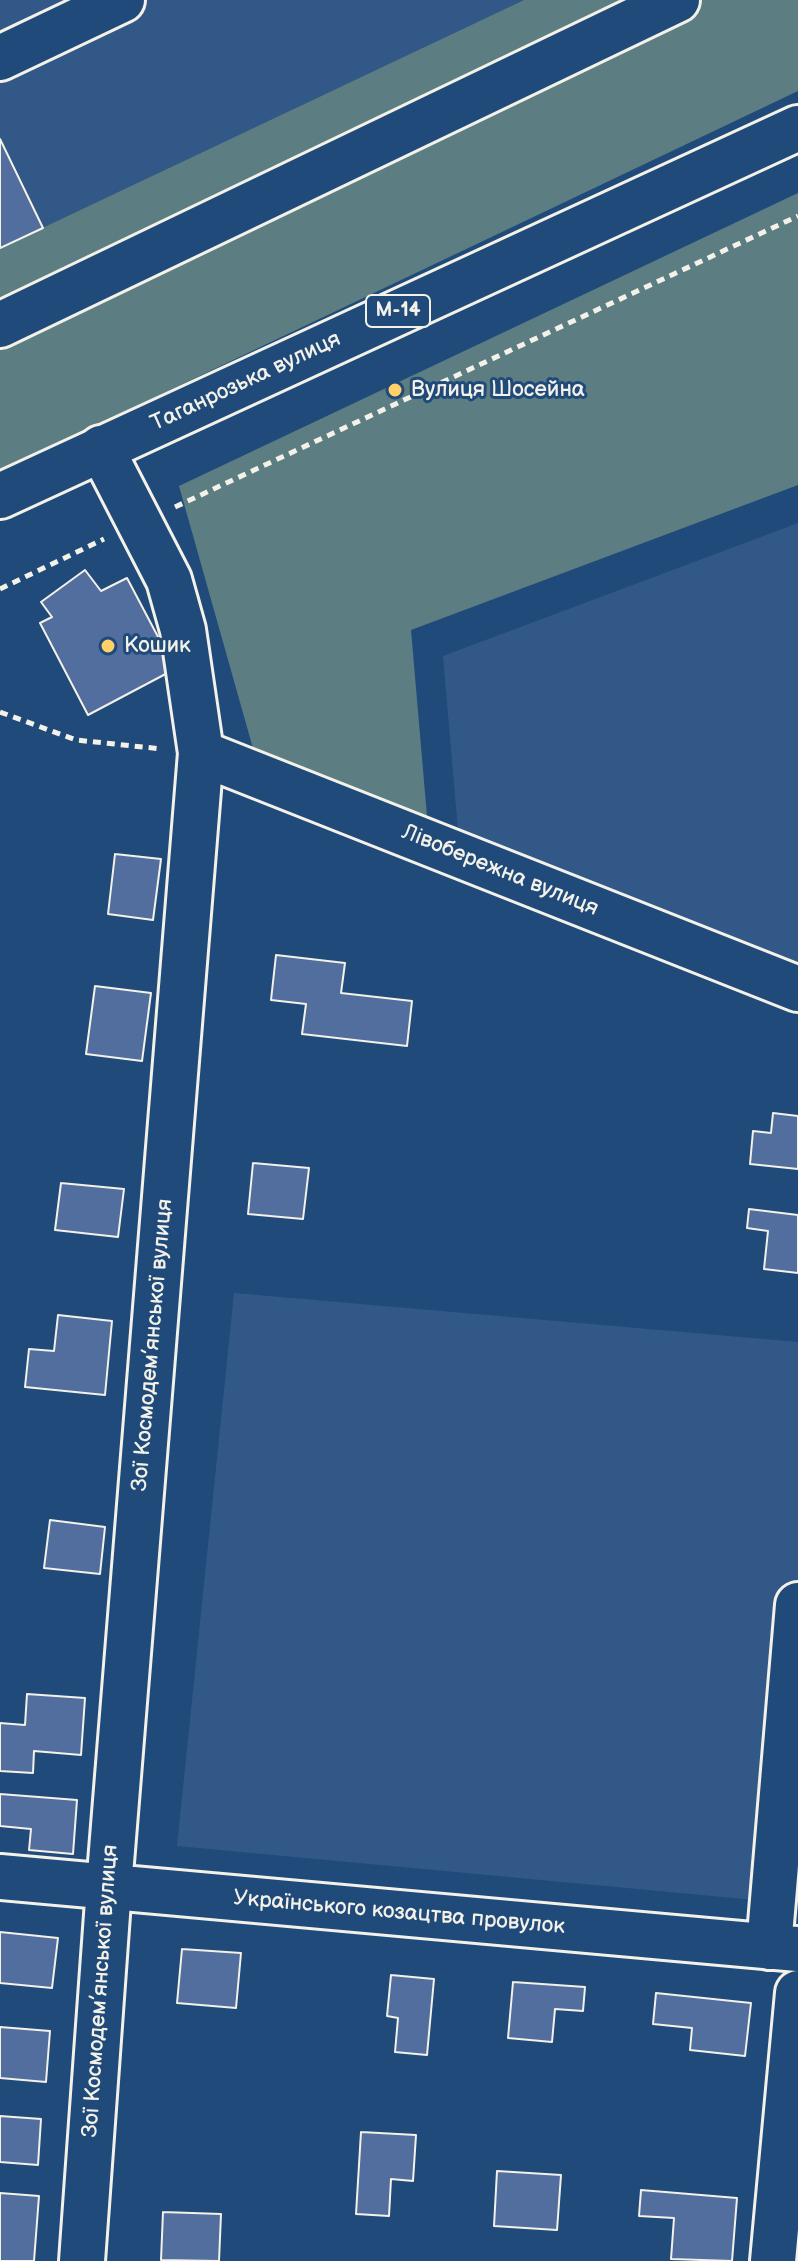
<!DOCTYPE html>
<html>
<head>
<meta charset="utf-8">
<style>
	body { margin:0 }
	canvas { display:block; background:#1f4a7a }
</style>
</head>
<body>
<canvas width="798" height="2261"></canvas>
<script>
const ctx = document.querySelector('canvas').getContext('2d');
ctx.lineJoin = 'round';
function fill(path, color) {
  ctx.fillStyle = color;
  ctx.fill(path, 'evenodd');
}
function shape(rows) {
  const path = new Path2D();
  for (const r of rows) {
    path.moveTo(r[0], r[1]);
    for (let i = 2; i < r.length; i += 2) path.lineTo(r[i], r[i + 1]);
  }
  return path;
}
function stroke(path, color, width, dash) {
  ctx.strokeStyle = color;
  ctx.lineWidth = width;
  ctx.lineCap = dash ? 'butt' : 'round';
  ctx.setLineDash(dash || []);
  ctx.stroke(path);
}
function label(font, color, halo, rows, align = 'center') {
  ctx.font = font + ' "Balsamiq Sans",sans-serif';
  ctx.lineWidth = 6;
  ctx.setLineDash([]);
  ctx.textBaseline = 'middle';
  ctx.strokeStyle = halo;
  ctx.fillStyle = color;
  for (const [text, x, y, turn = 0] of rows) {
    ctx.save();
    ctx.translate(x, y);
    ctx.rotate((+turn || 0) * Math.PI / 180);
    ctx.textAlign = isNaN(turn) ? turn : align;
    if (halo) ctx.strokeText(text, 0, 0);
    ctx.fillText(text, 0, 0);
    ctx.restore();
  }
}
fill(shape([
	[0,0,524,0,0,248],
	[798,523,798,978,459,842,443,656],
	[234,1293,798,1342,798,1904,177,1846]
]), '#325887');
fill(shape([
	[524,0,798,0,798,91,0,471,0,248],
	[798,193,798,485,411,630,428,828,256,759,179,486]
]), '#5c7e83');
const building = shape([
	[0,139,43,228,0,248,0,139],
	[85,570,101,591,127,578,175,669,88,715,40,623,52,617,41,602,85,570],
	[115,854,161,859,153,920,108,914,115,854],
	[276,955,345,963,341,993,412,1001,407,1046,302,1034,306,1004,271,1000,276,955],
	[95,986,151,993,142,1061,86,1054,95,986],
	[773,1113,798,1116,798,1169,750,1164,753,1131,771,1133,773,1113],
	[253,1163,309,1168,303,1219,248,1214,253,1163],
	[61,1183,124,1189,118,1237,55,1230,61,1183],
	[749,1209,798,1215,798,1273,764,1269,768,1231,747,1228,749,1209],
	[58,1315,112,1321,105,1395,25,1387,29,1349,54,1351,58,1315],
	[50,1520,105,1527,100,1574,44,1568,50,1520],
	[27,1694,85,1698,81,1755,34,1751,33,1773,0,1771,0,1723,25,1725,27,1694],
	[0,1794,77,1800,73,1854,29,1850,31,1829,0,1826,0,1794],
	[0,1932,58,1938,52,1988,0,1983,0,1932],
	[182,1949,241,1953,236,2008,177,2003,182,1949],
	[391,1975,434,1979,427,2055,395,2052,398,2018,387,2016,391,1975],
	[513,1982,585,1987,583,2011,555,2009,552,2042,508,2038,513,1982],
	[656,1993,751,2003,745,2056,690,2050,692,2028,653,2024,656,1993],
	[0,2027,50,2031,46,2082,0,2078,0,2027],
	[0,2116,41,2119,38,2165,0,2162,0,2116],
	[361,2132,416,2135,413,2181,391,2179,389,2216,356,2214,361,2132],
	[497,2171,561,2175,557,2230,494,2226,497,2171],
	[641,2190,737,2198,732,2261,671,2259,674,2218,639,2216,641,2190],
	[0,2193,39,2196,34,2261,0,2261,0,2193],
	[163,2212,221,2214,219,2261,161,2260,163,2212]
]);
fill(building, '#516e9e');
stroke(building, '#f4f1e8', 2);
const minor = shape([
	[0,58,122,0],
	[0,325,677,0],
	[201,753,798,989],
	[0,1877,798,1949],
	[769,1947,798,1605],
	[82,2261,109,1887,201,753,183,630,169,580,101,448],
	[773,2261,798,1993]
]);
const highway = shape([
	[0,496,798,128]
]);
stroke(minor, '#f4f1e8', 50);
stroke(highway, '#f4f1e8', 50);
stroke(shape([
	[175,507,798,216],
	[0,589,104,539],
	[0,712,76,740,162,749]
]), '#f4f1e8', 5, [8, 6]);
stroke(minor, '#1f4a7a', 44);
stroke(highway, '#1f4a7a', 44);
for (const [x, y, r, color] of [
	[395,390,8,"#ffd166"],
	[108,646,8,"#ffd166"]
]) {
  const dot = new Path2D();
  dot.arc(x, y, r, 0, 2 * Math.PI);
  ctx.fillStyle = color;
  ctx.fill(dot);
  stroke(dot, '#1f4a7a', 3);
}
for (const [x, y, w] of [
	[398,311,64]
]) {
  const box = new Path2D();
  box.roundRect(x - w / 2, y - 16, w, 32, 6);
  ctx.fillStyle = '#1f4a7a';
  ctx.fill(box);
  stroke(box, '#f4f1e8', 2);
}
label('bold 20px', '#f4f1e8', null, [
	["М-14",398,311]
]);
label('22px', '#f4f1e8', '#1f4a7a', [
	["Таганрозька вулиця",246,382,-25],
	["Лівобережна вулиця",500,871,22],
	["Зої Космодем’янської вулиця",153,1345,-85],
	["Українського козацтва провулок",399,1913,5],
	["Зої Космодем’янської вулиця",101,1991,-86]
]);
label('22px', '#f4f1e8', '#1f4a7a', [
	["Вулиця Шосейна",411,390],
	["Кошик",124,646]
], 'left');
</script>
</body>
</html>
